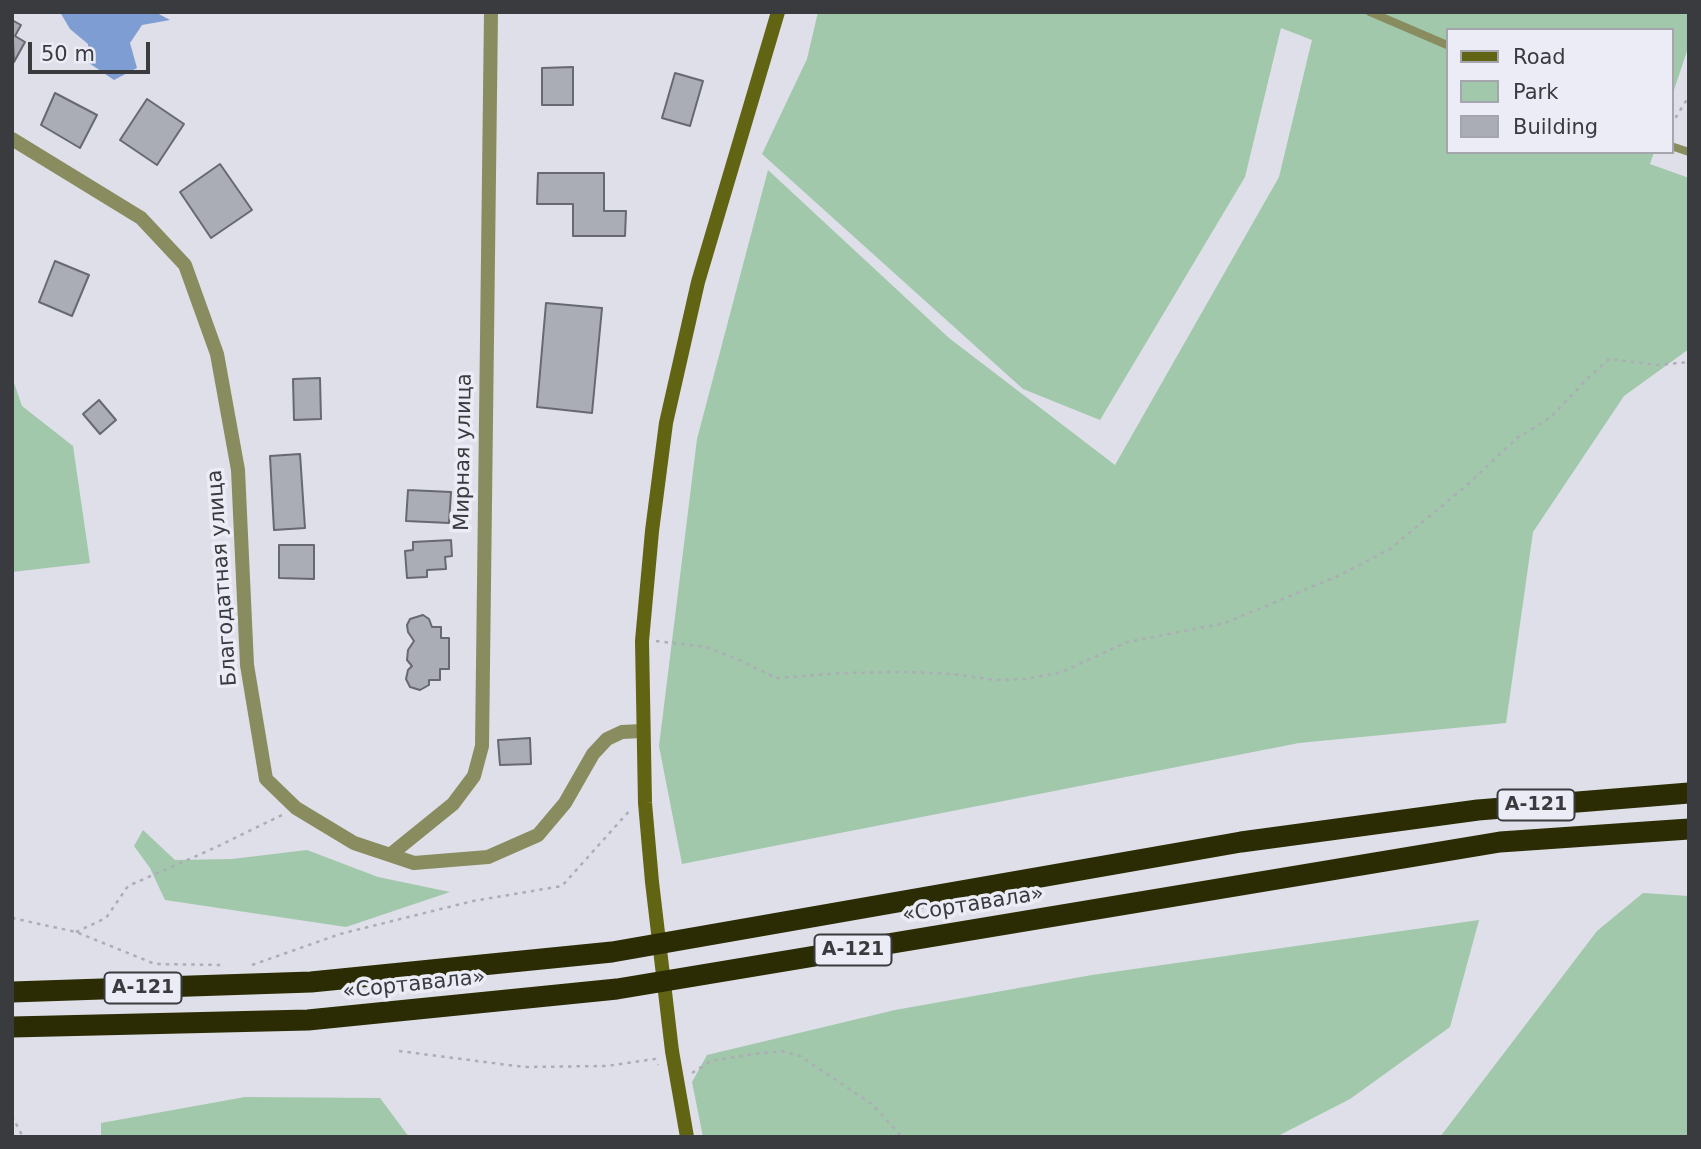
<!DOCTYPE html>
<html>
<head>
<meta charset="utf-8">
<style>
	body { margin:0 }
	#map { position:relative; width:1701px; height:1149px; overflow:hidden; background:#dedfe8; font-family:"DejaVu Sans",sans-serif }
	canvas { display:block }
	.frame { position:absolute; inset:0; border:14px solid #3a3b3f; pointer-events:none }
	.legend { position:absolute; left:1446px; top:28px; width:228px; height:126px; box-sizing:border-box; background:#ebecf6; border:2px solid #a4a5ad; margin:0; padding:9px 12px; list-style:none; font-size:21px; color:#3a3b3f }
	.legend li { display:flex; align-items:center; gap:14px; height:35px }
	.legend b { width:35px; border:2px solid #a4a5ad }
	.scale { position:absolute; left:28px; top:42px; width:122px; height:32px; box-sizing:border-box; border:4px solid #3a3b3f; border-top:0; padding-left:9px; font-size:21px; line-height:24px; white-space:nowrap; color:#3a3b3f; -webkit-text-stroke:5px #ebecf6; paint-order:stroke }
</style>
</head>
<body>
<div id="map">
<canvas width="1701" height="1149"></canvas>
<div class="frame"></div>
<ul class="legend">
<li><b style="height:9px;background:#606413"></b>Road</li>
<li><b style="height:19px;background:#a1c8ab"></b>Park</li>
<li><b style="height:19px;background:#abadb6"></b>Building</li>
</ul>
<div class="scale">50 m</div>
</div>
<script>
const ctx = document.querySelector('canvas').getContext('2d');
ctx.lineJoin = 'round';
function fill(path, color) {
  ctx.fillStyle = color;
  ctx.fill(path, 'evenodd');
}
function shape(rows) {
  const path = new Path2D();
  for (const r of rows) {
    path.moveTo(r[0], r[1]);
    for (let i = 2; i < r.length; i += 2) path.lineTo(r[i], r[i + 1]);
  }
  return path;
}
function stroke(path, color, width, dash) {
  ctx.strokeStyle = color;
  ctx.lineWidth = width;
  ctx.lineCap = dash ? 'butt' : 'round';
  ctx.setLineDash(dash || []);
  ctx.stroke(path);
}
function label(font, color, halo, rows, align = 'center') {
  ctx.font = font + ' "DejaVu Sans",sans-serif';
  ctx.lineWidth = 7;
  ctx.setLineDash([]);
  ctx.textBaseline = 'middle';
  ctx.strokeStyle = halo;
  ctx.fillStyle = color;
  for (const [text, x, y, turn = 0] of rows) {
    ctx.save();
    ctx.translate(x, y);
    ctx.rotate((+turn || 0) * Math.PI / 180);
    ctx.textAlign = isNaN(turn) ? turn : align;
    if (halo) ctx.strokeText(text, 0, 0);
    ctx.fillText(text, 0, 0);
    ctx.restore();
  }
}
fill(shape([
	[818,12,1689,12,1689,45,1671,99,1671,30,1447,30,1447,152,1654,152,1650,164,1689,178,1689,349,1624,396,1533,532,1506,723,1299,743,682,864,659,746,697,439,768,170,949,338,1115,465,1279,177,1312,40,1281,28,1245,177,1100,420,1023,389,762,154,807,59],
	[12,377,22,406,73,446,90,563,12,572],
	[143,830,175,860,232,859,307,850,378,877,450,892,346,927,165,900,150,868,134,846],
	[1643,893,1689,896,1689,1137,1440,1137,1597,931],
	[1479,920,1450,1027,1350,1099,1276,1137,703,1137,692,1082,707,1055,895,1010,1092,975],
	[245,1097,380,1098,409,1137,101,1137,101,1123]
]), '#a1c8ab');
fill(shape([
	[60,12,155,12,170,20,142,25,130,43,137,68,114,80,89,63,88,44,70,29]
]), '#7e9dd2');
const building = shape([
	[12,20,21,25,15,36,25,42,14,62,12,20],
	[573,67,573,105,542,105,542,68,573,67],
	[675,73,703,81,690,126,662,118,675,73],
	[55,93,97,115,80,148,41,125,55,93],
	[147,99,184,124,157,165,120,140,147,99],
	[220,164,252,210,211,238,180,192,220,164],
	[538,173,604,173,604,211,626,211,625,236,573,236,573,204,537,204,538,173],
	[55,261,89,275,72,316,39,302,55,261],
	[546,303,602,308,592,413,537,407,546,303],
	[320,378,321,419,294,420,293,379,320,378],
	[99,400,116,420,100,434,83,414,99,400],
	[300,454,305,528,274,530,270,456,300,454],
	[408,490,451,492,449,523,406,521,408,490],
	[451,540,452,556,445,557,446,569,427,570,427,577,407,578,405,551,413,550,413,542,451,540],
	[279,545,314,545,314,579,279,578,279,545],
	[423,615,429,619,432,627,441,627,441,638,449,638,449,669,440,669,440,680,429,680,429,685,420,690,410,687,406,679,408,670,412,666,407,660,408,650,414,641,408,632,407,625,410,619,423,615],
	[530,738,531,764,500,765,498,740,530,738]
]);
fill(building, '#abadb6');
stroke(building, '#676870', 2);
stroke(shape([
	[1671,125,1689,96],
	[656,641,706,647,739,660,776,678,844,673,907,672,953,674,995,680,1026,679,1062,672,1127,642,1225,623,1338,576,1390,549,1466,486,1517,438,1551,417,1589,377,1609,359,1657,365,1689,362],
	[12,918,76,932,155,964,221,965],
	[76,932,106,918,128,886,210,850,282,815],
	[252,965,340,934,473,901,562,886,631,809],
	[399,1051,524,1067,606,1066,655,1059,658,1065],
	[692,1073,711,1061,754,1054,781,1051,800,1056,873,1105,902,1137],
	[12,1116,23,1137]
]), '#acadb5', 2.5, [3.5, 5]);
stroke(shape([
	[1370,12,1447,45],
	[1671,146,1689,152]
]), '#888c5e', 8);
stroke(shape([
	[12,139,141,218,185,265,217,354,238,470,247,665,266,779,296,808,354,843,414,863,488,857,538,835,565,803,593,754,607,739,622,732,642,731],
	[390,855,453,804,474,776,482,746,491,12]
]), '#888c5e', 14);
stroke(shape([
	[687,1137,672,1051,652,882,645,803,642,641,652,531,666,423,698,282,778,12]
]), '#606413', 14);
stroke(shape([
	[12,992,311,982,612,952,1241,842,1478,810,1689,793],
	[12,1027,308,1020,617,989,1500,842,1689,829]
]), '#2b2c04', 21);
for (const [x, y, w] of [
	[1536,805,77],
	[853,950,77],
	[143,988,77]
]) {
  const box = new Path2D();
  box.roundRect(x - w / 2, y - 15.5, w, 31, 5);
  ctx.fillStyle = '#ebecf6';
  ctx.fill(box);
  stroke(box, '#3a3b3f', 2);
}
label('bold 19px', '#3a3b3f', null, [
	["А-121",1536,805],
	["А-121",853,950],
	["А-121",143,988]
]);
label('21px', '#3a3b3f', '#ebecf6', [
	["Мирная улица",464,452,-89],
	["Благодатная улица",223,578,-94],
	["«Сортавала»",973,905,-9],
	["«Сортавала»",414,985,-6]
]);
</script>
</body>
</html>
